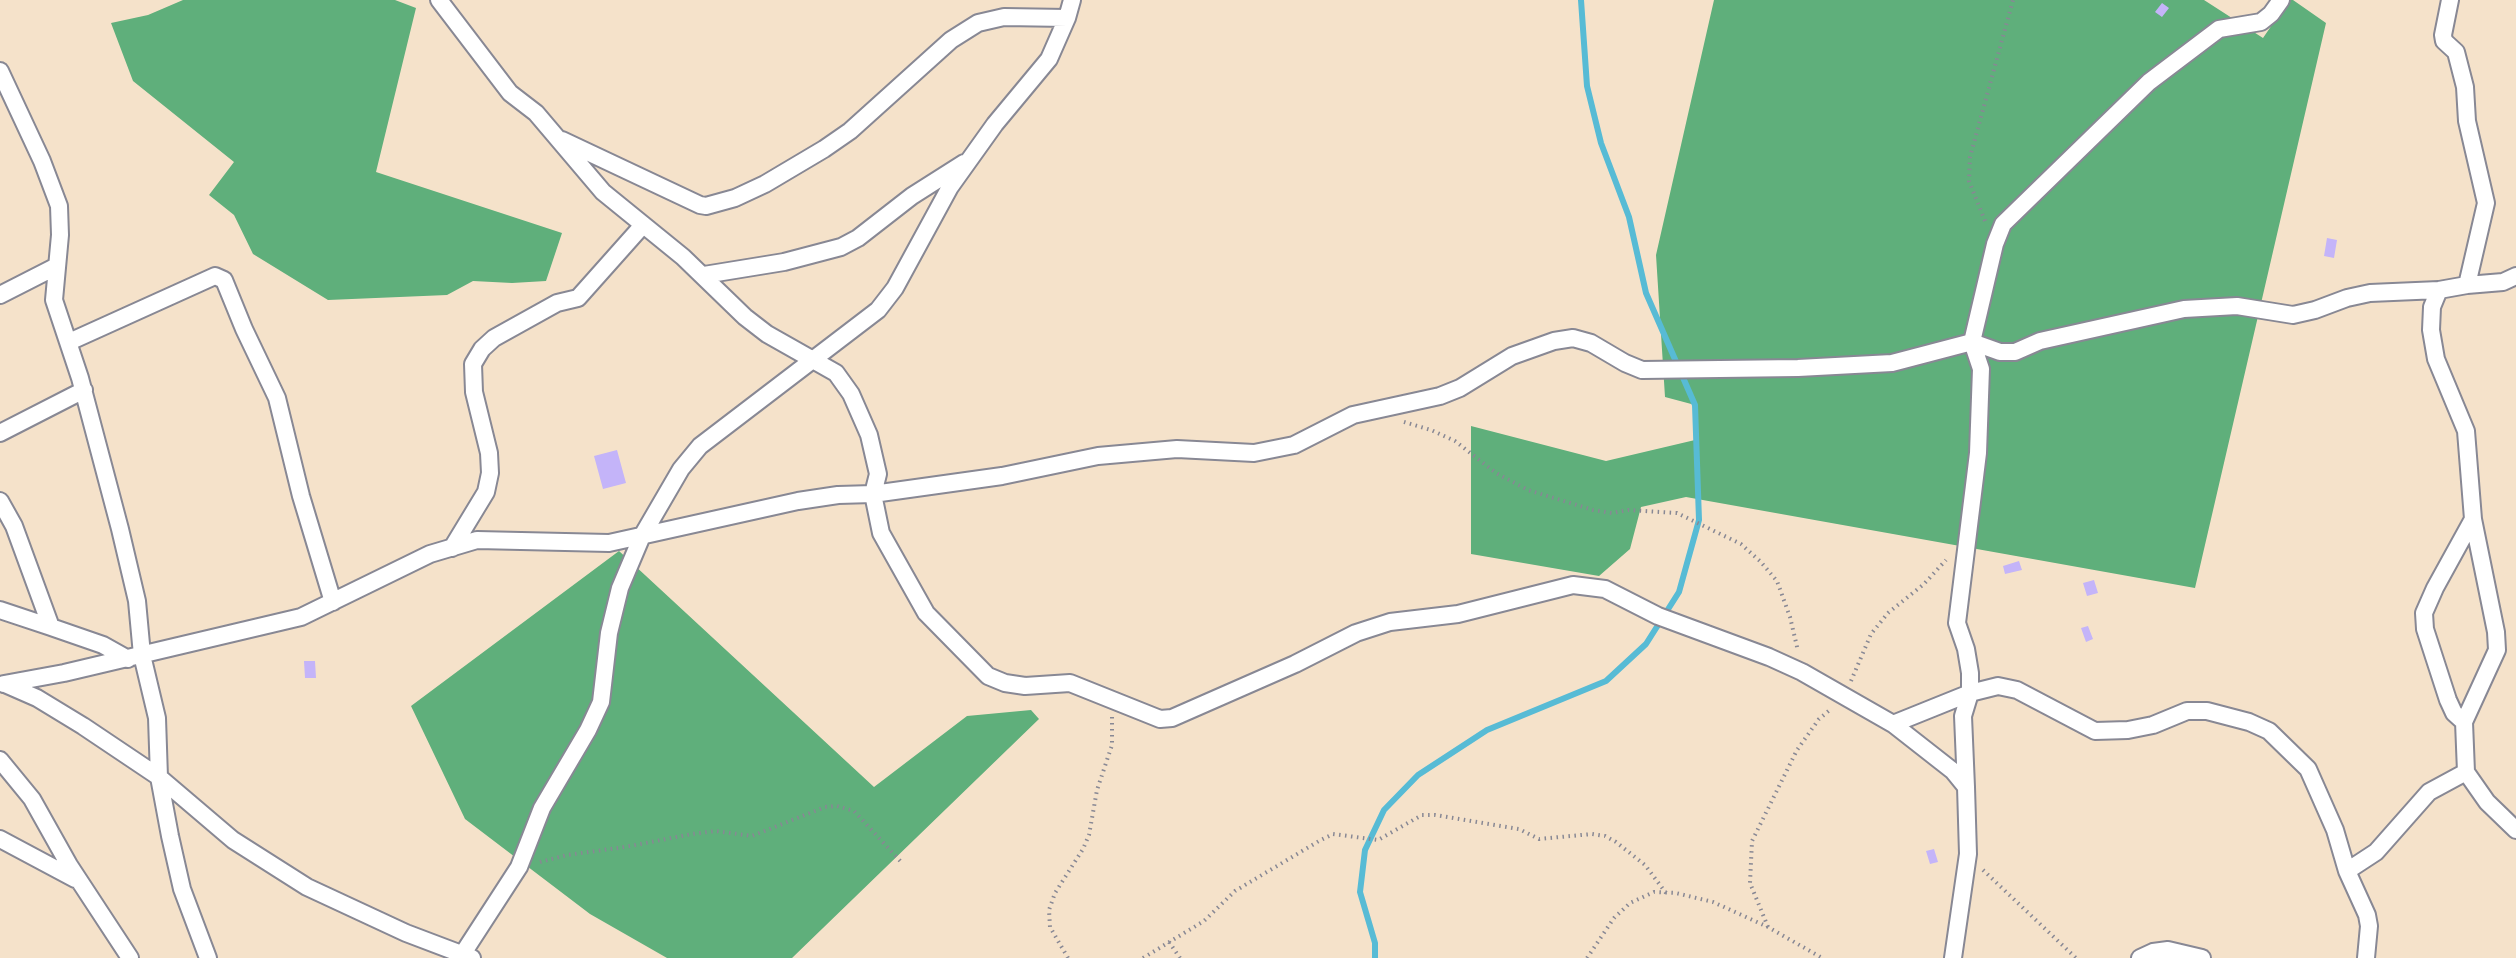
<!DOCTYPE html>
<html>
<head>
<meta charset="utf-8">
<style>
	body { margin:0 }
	canvas { display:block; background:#f5e2ca }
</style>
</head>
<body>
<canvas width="2516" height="958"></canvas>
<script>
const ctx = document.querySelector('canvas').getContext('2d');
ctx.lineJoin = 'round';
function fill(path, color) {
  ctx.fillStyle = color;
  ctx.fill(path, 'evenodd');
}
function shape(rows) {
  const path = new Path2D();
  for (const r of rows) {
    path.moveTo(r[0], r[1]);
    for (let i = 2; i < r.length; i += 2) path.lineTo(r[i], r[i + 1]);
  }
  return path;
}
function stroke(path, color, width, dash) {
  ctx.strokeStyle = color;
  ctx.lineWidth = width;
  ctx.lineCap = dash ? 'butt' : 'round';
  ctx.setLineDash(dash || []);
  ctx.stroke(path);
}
fill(shape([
	[183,0,395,0,416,8,376,172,562,233,546,281,512,283,473,281,447,295,328,300,253,254,234,215,209,195,234,162,133,81,111,23,148,15],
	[1714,0,2204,0,2263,38,2289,0,2293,0,2326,23,2195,588,1686,497,1641,507,1630,549,1599,576,1471,554,1471,426,1606,461,1695,440,1695,405,1665,397,1656,255],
	[619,551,874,787,967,716,1031,710,1039,719,792,958,667,958,590,914,465,819,411,706]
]), '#5faf7b');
stroke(shape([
	[1375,958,1375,943,1360,892,1365,850,1384,810,1418,775,1487,730,1606,681,1646,644,1679,592,1699,520,1695,405,1646,293,1629,217,1601,143,1587,86,1581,0]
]), '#57bbd5', 6);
fill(shape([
	[2162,3,2169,8,2162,17,2155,12],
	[2327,238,2337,240,2334,258,2324,256],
	[617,450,626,483,603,489,594,456],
	[2019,561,2022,570,2005,574,2003,566],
	[2094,580,2098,593,2087,596,2083,583],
	[2088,626,2093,639,2086,642,2081,628],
	[304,661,315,661,316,678,305,678],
	[1934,849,1938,862,1930,864,1926,851]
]), '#c4b4f9');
const street = shape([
	[439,0,510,93,536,113,603,192,683,257,745,317,767,334,836,373,851,394,869,435,878,474,873,494,881,533,926,613,988,676,1005,683,1025,686,1070,683,1160,719,1172,718,1295,664,1356,633,1390,622,1458,614,1573,585,1605,589,1658,616,1769,657,1802,672,1893,724,1953,771,1966,787,1968,854,1953,958],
	[2450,0,2443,35,2444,41,2456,52,2465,87,2467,121,2486,203,2467,285],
	[0,71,42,161,59,206,60,235,54,300,80,378,120,529,137,601,142,655,157,718,159,777,170,836,182,889,208,958],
	[562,140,700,205,706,206,735,198,765,184,824,149,850,131,951,40,978,23,1004,17,1067,18],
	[704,275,784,262,841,247,858,238,912,196,964,163],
	[0,295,57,266],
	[69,342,215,276,224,280,244,329,277,398,301,496,333,602],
	[0,433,84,390],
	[0,501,14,526,51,627,103,645,128,659],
	[452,548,486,492,490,473,489,453,474,392,473,364,482,349,494,338,557,303,578,298,643,225],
	[0,610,51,627],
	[4,684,64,673,301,617,430,554,477,540,609,543,798,501,838,495,873,494,1002,476,1098,456,1177,449,1254,453,1294,445,1353,415,1440,396,1460,388,1512,356,1554,341,1573,338,1591,343,1625,363,1642,370,1798,368,1892,363,1972,342,2000,352,2015,352,2040,341,2184,309,2237,306,2293,315,2315,310,2347,298,2370,293,2439,290,2467,285,2503,282,2516,276],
	[5,684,37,698,83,726,159,777,233,840,307,887,406,933,472,958],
	[2464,722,2454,713,2448,700,2425,629,2424,613,2435,588,2473,519],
	[1893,724,1970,693,1998,686,2017,690,2095,731,2128,730,2153,725,2187,711,2207,711,2249,722,2269,731,2308,769,2335,830,2347,871],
	[0,760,32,799,69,865,130,958],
	[2466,772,2487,802,2516,830],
	[1966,787,1963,716,1970,693,1970,673,1966,649,1957,623,1978,453,1981,369,1972,342,1995,244,2003,224,2149,82,2219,29,2261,22,2271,14,2281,0],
	[0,839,75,879],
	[460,958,519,867,542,808,588,730,601,702,609,633,620,588,642,536,681,469,700,446,878,310,895,288,950,187,995,124,1049,59,1067,18,1072,0],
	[2140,958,2153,952,2168,950,2202,958],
	[2366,958,2369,926,2367,915,2347,871,2376,852,2429,792,2466,772,2464,722,2497,650,2496,632,2473,519,2466,431,2436,359,2431,330,2432,307,2439,290]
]);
stroke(street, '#888894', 20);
stroke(shape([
	[1985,221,1969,181,1970,157,2013,0],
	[1404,422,1431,430,1455,441,1496,473,1528,490,1593,510,1612,513,1628,510,1677,513,1741,544,1760,561,1777,581,1790,617,1798,651],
	[1851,681,1871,634,1888,613,1924,584,1946,560],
	[540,862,567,855,625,847,692,834,716,831,752,836,825,807,837,806,854,811,903,864],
	[1983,870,2076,958],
	[1768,927,1750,883,1752,841,1797,750,1819,719,1831,709],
	[1169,942,1180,958],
	[1068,958,1050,927,1049,910,1055,893,1083,849,1089,835,1097,790,1112,745,1112,717],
	[1143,958,1204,921,1235,891,1319,841,1333,834,1378,840,1422,815,1435,815,1519,829,1539,839,1592,834,1605,836,1616,842,1645,865,1666,893],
	[1587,958,1614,918,1630,903,1654,892,1676,893,1713,902,1768,927,1822,958]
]), '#888894', 4, [1.5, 4.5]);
stroke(street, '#fff', 16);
</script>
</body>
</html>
